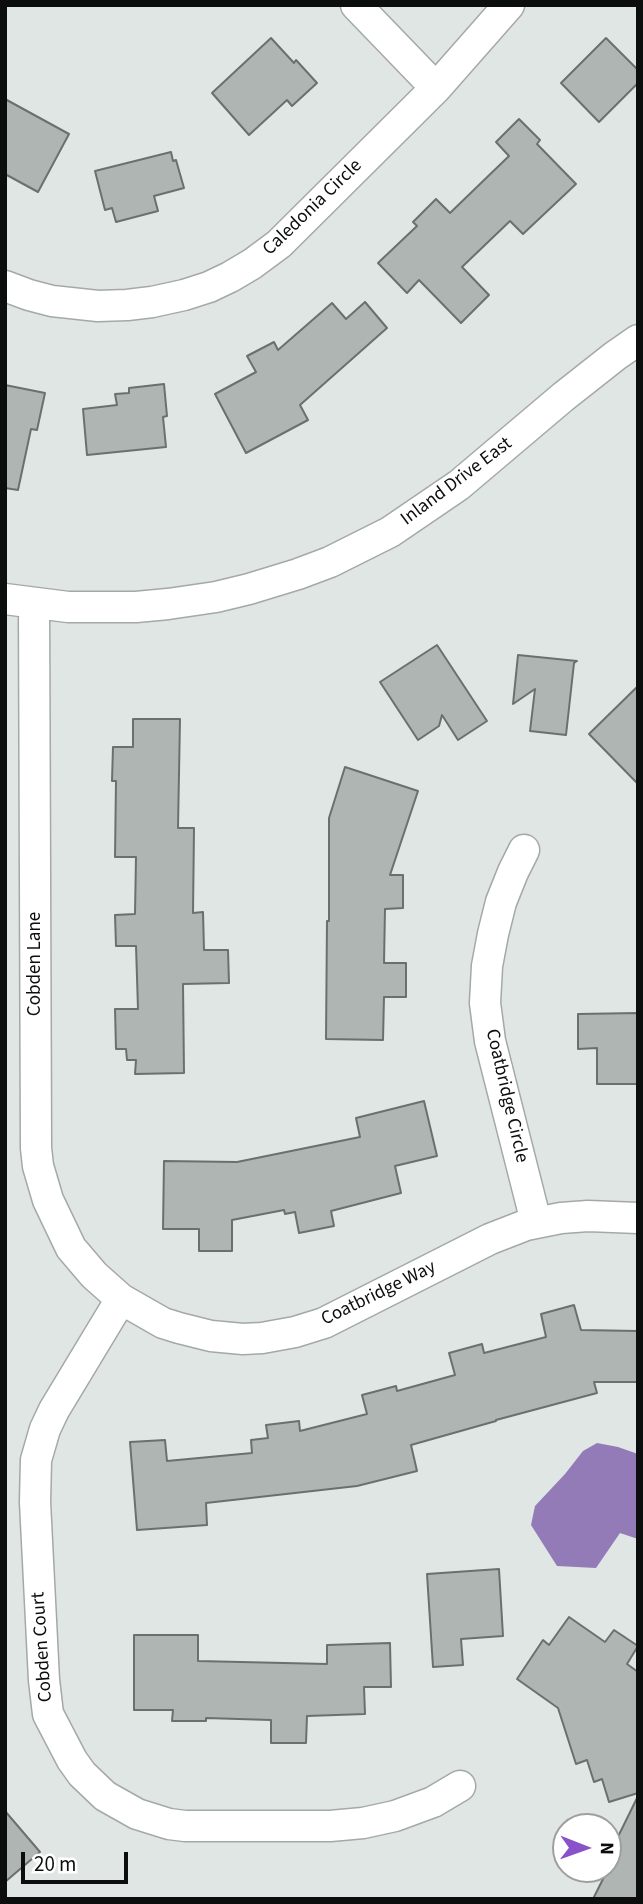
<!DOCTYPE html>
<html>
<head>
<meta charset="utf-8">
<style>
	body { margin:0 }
	#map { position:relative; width:643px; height:1904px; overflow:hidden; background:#e0e6e3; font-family:"Source Sans 3",sans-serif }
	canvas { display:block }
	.frame { position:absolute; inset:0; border:7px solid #0c0e0d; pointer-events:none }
	.north { position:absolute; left:552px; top:1813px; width:70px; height:70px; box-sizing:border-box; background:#fff; border:2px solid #9e9f9e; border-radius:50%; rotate:91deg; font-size:19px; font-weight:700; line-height:28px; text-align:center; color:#0c0e0d }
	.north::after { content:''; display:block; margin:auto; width:24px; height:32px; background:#8952ca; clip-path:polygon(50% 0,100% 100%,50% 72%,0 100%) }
	.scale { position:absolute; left:21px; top:1852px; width:107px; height:32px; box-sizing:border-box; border:4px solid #0c0e0d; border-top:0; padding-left:9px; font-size:21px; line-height:24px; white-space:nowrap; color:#0c0e0d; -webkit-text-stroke:5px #fff; paint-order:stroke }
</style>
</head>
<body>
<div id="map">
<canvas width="643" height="1904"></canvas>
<div class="frame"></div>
<div class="north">N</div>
<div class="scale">20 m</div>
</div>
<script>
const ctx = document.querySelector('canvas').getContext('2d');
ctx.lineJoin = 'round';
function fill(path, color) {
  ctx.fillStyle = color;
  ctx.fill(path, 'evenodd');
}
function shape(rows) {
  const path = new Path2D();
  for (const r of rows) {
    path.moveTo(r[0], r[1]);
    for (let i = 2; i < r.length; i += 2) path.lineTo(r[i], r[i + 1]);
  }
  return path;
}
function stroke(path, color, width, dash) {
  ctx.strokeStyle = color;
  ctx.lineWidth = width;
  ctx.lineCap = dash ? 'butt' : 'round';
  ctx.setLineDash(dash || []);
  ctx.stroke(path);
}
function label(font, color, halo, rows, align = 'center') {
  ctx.font = font + ' "Source Sans 3",sans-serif';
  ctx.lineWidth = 6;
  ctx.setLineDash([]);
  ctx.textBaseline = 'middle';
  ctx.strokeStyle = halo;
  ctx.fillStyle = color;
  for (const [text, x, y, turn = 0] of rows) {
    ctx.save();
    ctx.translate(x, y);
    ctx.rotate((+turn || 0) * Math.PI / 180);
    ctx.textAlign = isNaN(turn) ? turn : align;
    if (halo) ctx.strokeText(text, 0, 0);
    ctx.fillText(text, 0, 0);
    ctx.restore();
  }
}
fill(shape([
	[597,1443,618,1447,638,1454,638,1539,620,1533,596,1568,557,1566,531,1525,535,1506,565,1474,583,1451]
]), '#937bb8');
const building = shape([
	[271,38,294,63,296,60,317,83,292,106,287,100,249,135,212,93,271,38],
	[606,38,638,70,638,83,599,122,561,83,606,38],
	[5,99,69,134,38,192,5,174,5,99],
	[519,119,540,140,537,144,576,184,523,234,510,221,462,267,489,295,461,323,419,280,407,293,378,263,417,226,413,222,436,199,450,213,509,156,496,142,519,119],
	[171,152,173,161,176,160,184,188,154,196,158,211,116,222,112,208,105,210,95,171,171,152],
	[365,302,387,328,300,405,308,420,246,453,215,394,256,372,247,356,274,342,278,350,332,303,346,319,365,302],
	[164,384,167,416,163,417,166,447,87,455,83,409,117,405,115,394,129,393,129,388,164,384],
	[5,385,45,393,37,430,31,429,18,490,5,488,5,385],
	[437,645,487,721,458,740,442,715,439,726,418,740,380,682,437,645],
	[518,655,577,661,574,663,566,735,530,731,535,689,513,704,518,655],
	[638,686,638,784,589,734,638,686],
	[133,719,180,719,178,828,194,828,193,913,203,912,204,950,228,950,229,983,183,984,184,1073,135,1074,136,1060,127,1060,126,1049,116,1049,115,1009,138,1009,136,946,116,946,115,915,135,914,136,857,115,857,116,781,112,781,113,747,133,747,133,719],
	[345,767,418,791,390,875,403,875,403,908,385,909,384,963,406,963,406,997,384,997,383,1040,326,1039,327,921,329,921,329,818,345,767],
	[638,1013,638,1084,597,1084,597,1048,578,1049,578,1014,638,1013],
	[424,1101,437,1156,395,1166,401,1193,331,1211,334,1226,299,1233,295,1212,285,1214,284,1210,232,1220,232,1251,199,1251,199,1229,163,1229,164,1161,237,1162,360,1137,356,1118,424,1101],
	[574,1305,581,1330,638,1331,638,1382,594,1382,597,1393,496,1420,496,1421,411,1445,417,1471,357,1486,206,1503,207,1525,137,1530,130,1442,165,1440,167,1461,252,1453,251,1440,268,1438,266,1425,299,1421,300,1431,367,1414,362,1395,396,1386,397,1391,455,1375,449,1353,482,1344,484,1353,546,1337,541,1314,574,1305],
	[499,1569,503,1636,461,1639,463,1665,433,1667,427,1574,499,1569],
	[569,1617,605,1642,614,1630,638,1646,627,1664,638,1672,638,1793,609,1802,602,1779,594,1782,587,1760,576,1764,558,1708,517,1679,543,1640,549,1645,569,1617],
	[134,1635,198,1635,198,1661,327,1664,327,1645,390,1643,391,1687,364,1687,365,1714,307,1716,306,1743,271,1743,271,1720,206,1718,206,1721,172,1721,173,1710,134,1710,134,1635],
	[638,1796,638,1899,593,1899,608,1869,608,1857,638,1796],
	[5,1811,40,1852,5,1882,5,1811]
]);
fill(building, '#afb5b3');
stroke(building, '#6b706e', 2);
const street = shape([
	[356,5,436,88],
	[5,286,29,295,52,301,98,306,127,305,152,302,184,295,209,287,230,277,252,264,279,244,436,88,509,5],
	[5,599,68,607,136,607,168,604,216,597,249,589,298,574,330,562,390,532,459,485,563,397,615,356,638,340],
	[34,603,36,1148,38,1166,48,1200,71,1248,94,1275,121,1299,163,1323,179,1328,211,1336,243,1339,262,1338,295,1332,324,1323,490,1239,526,1225,561,1218,588,1216,638,1218],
	[524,850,513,872,501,902,493,934,487,966,485,1003,490,1041,536,1222],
	[121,1299,54,1410,45,1429,36,1460,35,1502,44,1680,48,1714,72,1760,82,1774,105,1796,137,1814,169,1824,185,1826,330,1826,363,1823,395,1816,433,1802,460,1786]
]);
stroke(street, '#a4a9a7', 33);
stroke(street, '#fff', 30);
label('19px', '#0c0e0d', '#fff', [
	["Caledonia Circle",313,208,-44],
	["Inland Drive East",457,482,-37],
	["Cobden Lane",36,964,-90],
	["Coatbridge Circle",506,1096,77],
	["Coatbridge Way",379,1294,-26],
	["Cobden Court",43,1647,-94]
]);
</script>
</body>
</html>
